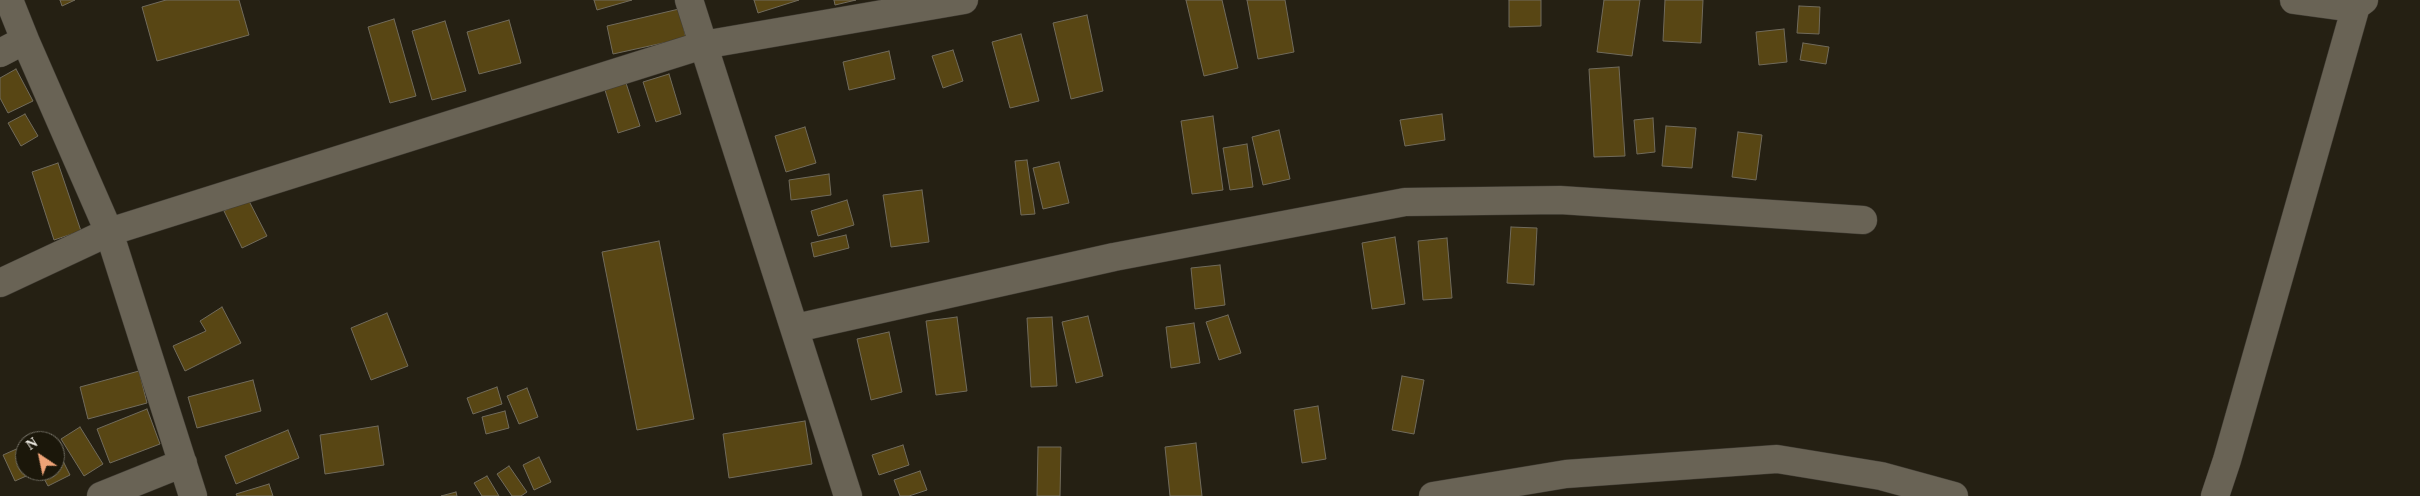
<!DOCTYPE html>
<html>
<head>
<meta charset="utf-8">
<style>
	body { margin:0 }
	#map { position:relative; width:2420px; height:496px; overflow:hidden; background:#252013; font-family:"Times New Roman",serif }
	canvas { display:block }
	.north { position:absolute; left:15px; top:431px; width:50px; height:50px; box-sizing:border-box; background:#1b170a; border:1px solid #706d62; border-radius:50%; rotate:326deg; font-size:14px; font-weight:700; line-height:20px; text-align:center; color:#f0ede5 }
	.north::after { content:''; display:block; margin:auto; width:18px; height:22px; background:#efa377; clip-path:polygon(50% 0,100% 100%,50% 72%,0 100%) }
</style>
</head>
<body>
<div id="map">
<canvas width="2420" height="496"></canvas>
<div class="north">N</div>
</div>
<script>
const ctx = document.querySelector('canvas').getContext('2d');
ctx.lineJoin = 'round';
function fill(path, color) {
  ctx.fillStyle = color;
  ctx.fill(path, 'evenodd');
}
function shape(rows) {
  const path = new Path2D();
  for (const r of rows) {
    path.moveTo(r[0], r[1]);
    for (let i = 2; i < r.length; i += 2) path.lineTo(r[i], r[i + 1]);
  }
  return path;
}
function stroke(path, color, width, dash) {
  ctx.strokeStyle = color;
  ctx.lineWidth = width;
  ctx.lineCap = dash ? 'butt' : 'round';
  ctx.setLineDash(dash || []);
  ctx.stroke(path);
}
const building = shape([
	[60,0,75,0,62,6,60,0],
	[166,0,239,0,249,35,157,61,142,7,166,0],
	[594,0,632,0,597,10,594,0],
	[754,0,799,0,758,13,754,0],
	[834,0,856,0,835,5,834,0],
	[1186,0,1222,0,1238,68,1204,76,1186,0],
	[1247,0,1285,0,1294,52,1258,59,1247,0],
	[1509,0,1541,0,1541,26,1509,27,1509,0],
	[1604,0,1640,0,1632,56,1597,52,1604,0],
	[1665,0,1703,0,1701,43,1663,41,1665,0],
	[1799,6,1820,7,1819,34,1797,33,1799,6],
	[679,9,686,38,613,54,607,26,679,9],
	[1087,15,1103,91,1071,99,1053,23,1087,15],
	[394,19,416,96,390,103,368,27,394,19],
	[509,20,521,63,479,74,467,32,509,20],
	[445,21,466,91,432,100,412,31,445,21],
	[1784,29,1787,62,1759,65,1756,32,1784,29],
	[1021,34,1039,101,1010,108,992,42,1021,34],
	[1803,43,1829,47,1826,64,1800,60,1803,43],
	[953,50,963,81,943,88,932,56,953,50],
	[889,51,895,79,849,90,843,62,889,51],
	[1619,67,1625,156,1594,157,1589,69,1619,67],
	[16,69,33,101,8,113,0,98,0,78,16,69],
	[669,74,681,114,656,122,643,82,669,74],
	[626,83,640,126,618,133,605,90,626,83],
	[25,114,38,136,21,146,8,123,25,114],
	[1442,114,1445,140,1405,146,1400,120,1442,114],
	[1213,116,1223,190,1192,194,1181,121,1213,116],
	[1653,118,1655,152,1637,154,1634,120,1653,118],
	[1666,126,1696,128,1692,168,1662,166,1666,126],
	[805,127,816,163,786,172,775,136,805,127],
	[1279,130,1290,179,1263,185,1252,137,1279,130],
	[1738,132,1762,135,1756,180,1732,177,1738,132],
	[1247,144,1253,187,1230,190,1223,148,1247,144],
	[1027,160,1035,214,1021,215,1015,161,1027,160],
	[1059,162,1069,203,1043,209,1033,168,1059,162],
	[58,163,81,231,54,240,32,172,58,163],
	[829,174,831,195,791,200,789,180,829,174],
	[922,190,929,242,891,247,883,195,922,190],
	[248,199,267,236,242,248,224,211,248,199],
	[847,200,854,225,818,236,811,211,847,200],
	[1511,227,1537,228,1534,285,1507,283,1511,227],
	[846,235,849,248,814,257,811,243,846,235],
	[1395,237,1405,304,1372,309,1362,243,1395,237],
	[1447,238,1452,298,1423,300,1418,241,1447,238],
	[659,241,694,419,637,430,602,252,659,241],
	[1220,265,1225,305,1195,309,1191,268,1220,265],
	[222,307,241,343,185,371,173,346,206,331,200,321,222,307],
	[387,313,408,366,371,380,351,328,387,313],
	[1228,315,1241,353,1219,360,1206,322,1228,315],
	[1088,316,1103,376,1076,383,1062,322,1088,316],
	[957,317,967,391,936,395,926,321,957,317],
	[1052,317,1057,386,1031,387,1027,318,1052,317],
	[1194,323,1200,363,1171,368,1166,327,1194,323],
	[889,332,902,392,871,400,857,339,889,332],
	[139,371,147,403,88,419,80,387,139,371],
	[1402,376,1424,380,1414,434,1392,430,1402,376],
	[253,380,261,411,197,428,188,397,253,380],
	[497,387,502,404,473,414,467,398,497,387],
	[527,388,538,417,519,424,507,396,527,388],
	[1318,406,1326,459,1302,463,1294,410,1318,406],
	[147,409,160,444,110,463,97,429,147,409],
	[505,411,509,428,486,434,482,417,505,411],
	[805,421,812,464,729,478,723,434,805,421],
	[378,426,384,465,325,474,320,435,378,426],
	[80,427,103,464,84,476,61,439,80,427],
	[288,430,299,458,236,484,225,456,288,430],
	[1196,443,1202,496,1170,496,1165,447,1196,443],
	[55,445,70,475,48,486,40,471,55,471,55,445],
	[903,445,909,465,879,475,872,455,903,445],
	[21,447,25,455,25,471,33,473,15,481,3,455,21,447],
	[1038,447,1061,447,1060,496,1037,496,1038,447],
	[539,457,551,482,534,490,523,465,539,457],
	[509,466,527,492,521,496,512,496,497,474,509,466],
	[920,471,927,490,909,496,900,496,894,480,920,471],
	[487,476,499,496,482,496,474,483,487,476],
	[269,484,273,496,237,496,236,494,269,484],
	[456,492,457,496,441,496,456,492]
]);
fill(building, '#584614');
stroke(building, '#716b5c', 1);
const minor = shape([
	[689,0,848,496],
	[2294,0,2338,6,2356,6],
	[0,53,25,40,9,0],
	[0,283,109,232,25,40],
	[796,328,1114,257,1405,202,1560,200,1863,220],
	[101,496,183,463],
	[193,496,109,232,703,45,964,0],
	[1433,496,1566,474,1777,459,1881,476,1954,496],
	[2215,496,2227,460,2356,6,2364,0]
]);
stroke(minor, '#403c34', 29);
stroke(minor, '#696355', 28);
</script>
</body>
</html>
